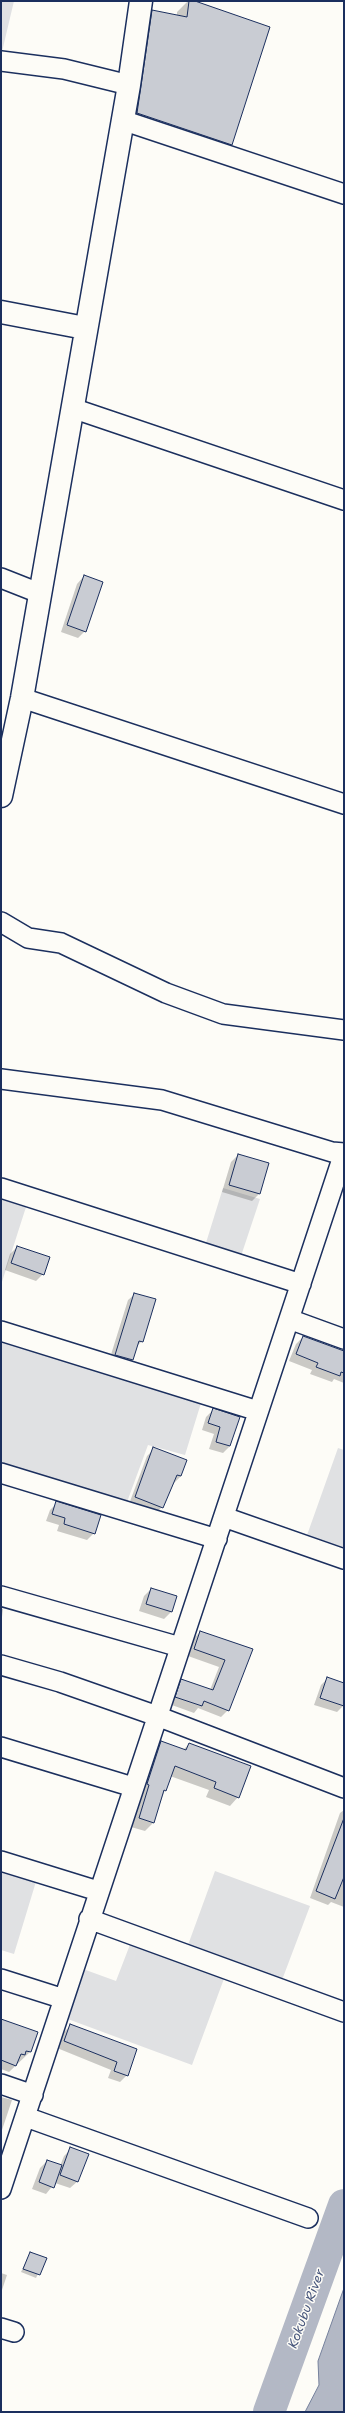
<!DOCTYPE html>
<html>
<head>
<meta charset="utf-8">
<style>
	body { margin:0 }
	#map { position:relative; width:345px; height:2413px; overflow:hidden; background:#fdfcf7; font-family:"Shantell Sans",sans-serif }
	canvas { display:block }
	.frame { position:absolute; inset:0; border:2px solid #1b2f5e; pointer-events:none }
</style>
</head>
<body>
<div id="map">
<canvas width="345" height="2413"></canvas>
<div class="frame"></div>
</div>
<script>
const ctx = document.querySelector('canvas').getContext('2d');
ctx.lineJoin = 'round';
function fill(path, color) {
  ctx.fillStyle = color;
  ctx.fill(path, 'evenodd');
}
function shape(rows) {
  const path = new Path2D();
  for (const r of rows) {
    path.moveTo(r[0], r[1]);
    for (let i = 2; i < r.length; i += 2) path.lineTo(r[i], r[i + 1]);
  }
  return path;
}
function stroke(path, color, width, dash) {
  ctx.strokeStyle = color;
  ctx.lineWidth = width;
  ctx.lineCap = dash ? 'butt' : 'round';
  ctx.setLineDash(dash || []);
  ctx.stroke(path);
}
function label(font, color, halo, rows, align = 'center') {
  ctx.font = font + ' "Shantell Sans",sans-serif';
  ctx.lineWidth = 3;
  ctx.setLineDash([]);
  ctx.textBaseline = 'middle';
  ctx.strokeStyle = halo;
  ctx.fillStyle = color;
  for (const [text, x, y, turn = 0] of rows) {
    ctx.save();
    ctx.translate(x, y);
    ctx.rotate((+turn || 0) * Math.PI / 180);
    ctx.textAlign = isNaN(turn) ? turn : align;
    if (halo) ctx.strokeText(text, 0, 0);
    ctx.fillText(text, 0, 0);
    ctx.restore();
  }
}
fill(shape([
	[1,1,14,1,1,56],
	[223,1188,260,1199,241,1256,205,1246],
	[1,1199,26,1207,1,1285],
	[1,1341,201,1403,185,1455,148,1445,127,1502,1,1464],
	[338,1448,344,1450,344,1551,306,1538],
	[1,1863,38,1875,14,1954,1,1950],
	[215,1871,310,1906,282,1980,188,1945],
	[131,1942,225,1976,192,2065,65,2018,83,1969,116,1981]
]), '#e0e1e3');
const water = shape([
	[344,2288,344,2412,305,2412,319,2385,318,2361,344,2288]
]);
fill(water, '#b3b8c5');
stroke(water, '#76819c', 1);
fill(shape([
	[188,1,192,1,231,144,219,156,125,125,141,23,153,11,177,16,177,12],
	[84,576,85,631,78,638,61,632,77,584],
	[238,1155,267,1163,259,1194,252,1201,222,1192,231,1162],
	[17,1247,43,1274,36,1281,5,1270,10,1254],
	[135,1294,142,1341,136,1347,132,1360,126,1366,109,1361,128,1300],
	[303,1337,344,1352,344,1383,334,1379,332,1382,310,1374,312,1370,289,1361,296,1344],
	[213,1410,230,1446,223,1453,209,1449,214,1434,202,1430,206,1417],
	[154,1449,186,1461,181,1476,174,1483,162,1507,155,1514,129,1504,147,1456],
	[57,1503,94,1533,87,1540,57,1531,59,1525,46,1521,50,1510],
	[151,1589,176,1597,171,1612,164,1619,139,1611,144,1596],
	[1,1608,3,1609,1,1625],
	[200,1632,252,1649,228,1710,221,1717,198,1708,194,1713,169,1704,175,1687,182,1680,210,1690,219,1667,188,1656,193,1639],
	[328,1678,344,1684,344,1705,337,1712,314,1705,321,1685],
	[161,1742,183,1750,189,1744,238,1797,230,1806,206,1797,209,1790,170,1776,153,1823,145,1831,131,1827,153,1751],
	[344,1810,344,1907,331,1902,328,1905,310,1898,340,1813],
	[1,2020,30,2052,9,2072,1,2069],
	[70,2026,136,2050,127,2075,120,2082,108,2078,111,2070,57,2048,63,2033],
	[1,2097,12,2100,1,2133],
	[71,2149,78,2181,70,2188,55,2183,46,2194,32,2189,40,2168,47,2161,60,2166,64,2156],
	[30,2253,45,2259,36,2278,21,2272],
	[1,2273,7,2275,1,2293]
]), '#0003');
stroke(shape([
	[269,2412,344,2205]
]), '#b3b8c5', 32);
const building = shape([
	[189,1,195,1,270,27,232,145,137,113,152,10,187,17,189,1],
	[84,575,103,582,86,632,67,625,84,575],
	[238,1154,269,1163,260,1194,229,1185,238,1154],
	[17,1246,50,1257,44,1275,11,1263,17,1246],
	[134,1293,156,1299,143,1342,139,1341,133,1360,115,1355,134,1293],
	[303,1336,344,1351,344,1373,341,1372,340,1376,316,1367,318,1363,296,1354,303,1336],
	[213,1408,240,1417,230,1446,216,1442,220,1427,208,1423,213,1408],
	[153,1447,187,1460,181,1476,177,1475,163,1508,135,1497,153,1447],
	[56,1501,101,1515,95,1534,64,1524,65,1518,52,1514,56,1501],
	[151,1588,177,1596,172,1612,146,1604,151,1588],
	[200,1631,253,1649,229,1711,204,1701,202,1706,175,1697,181,1679,213,1690,225,1660,194,1649,200,1631],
	[327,1677,344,1683,344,1706,320,1698,327,1677],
	[161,1741,186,1750,189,1743,251,1766,239,1798,214,1788,216,1782,175,1766,166,1791,164,1790,154,1823,139,1818,149,1785,147,1784,161,1741],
	[344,1818,344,1877,335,1899,316,1891,344,1818],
	[1,2019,38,2032,31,2052,26,2051,25,2055,21,2054,16,2066,1,2060,1,2019],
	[70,2024,137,2049,128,2076,114,2071,117,2062,64,2041,70,2024],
	[70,2147,89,2154,78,2182,60,2175,70,2147],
	[47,2160,62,2165,54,2188,39,2182,47,2160],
	[30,2252,47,2258,40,2275,23,2269,30,2252]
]);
fill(building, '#c9ccd3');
stroke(building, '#1b2f5e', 1);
const street = shape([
	[1,61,64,69,129,85],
	[122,120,344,194],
	[72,408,344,500],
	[1,578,39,593],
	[22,698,344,804],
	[1,922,28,938,61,943,166,993,223,1014,344,1030],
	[1,1079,162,1100,332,1152,344,1153],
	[1,1188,301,1284],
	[289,1319,344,1339],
	[1,1331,258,1411],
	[1,1473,217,1539],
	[224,1517,344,1559],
	[1,1596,180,1647],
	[1,1665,60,1682,157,1716,344,1788],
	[1,1747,133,1787],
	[1,1861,98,1891],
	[89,1919,344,2012],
	[1,1979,64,1999],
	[1,2084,33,2095],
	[26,2117,308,2218],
	[1,2189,344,1153],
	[1,2328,14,2332]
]);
const secondary = shape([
	[1,312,85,328],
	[1,796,22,698,129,85,141,1]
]);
stroke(street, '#1b2f5e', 22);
stroke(secondary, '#1b2f5e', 25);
stroke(street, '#fdfcf7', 19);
stroke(secondary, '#fdfcf7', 22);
label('italic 13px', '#49587d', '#fdfcf7', [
	["Kokubu River",307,2309,-70]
]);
</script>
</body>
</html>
